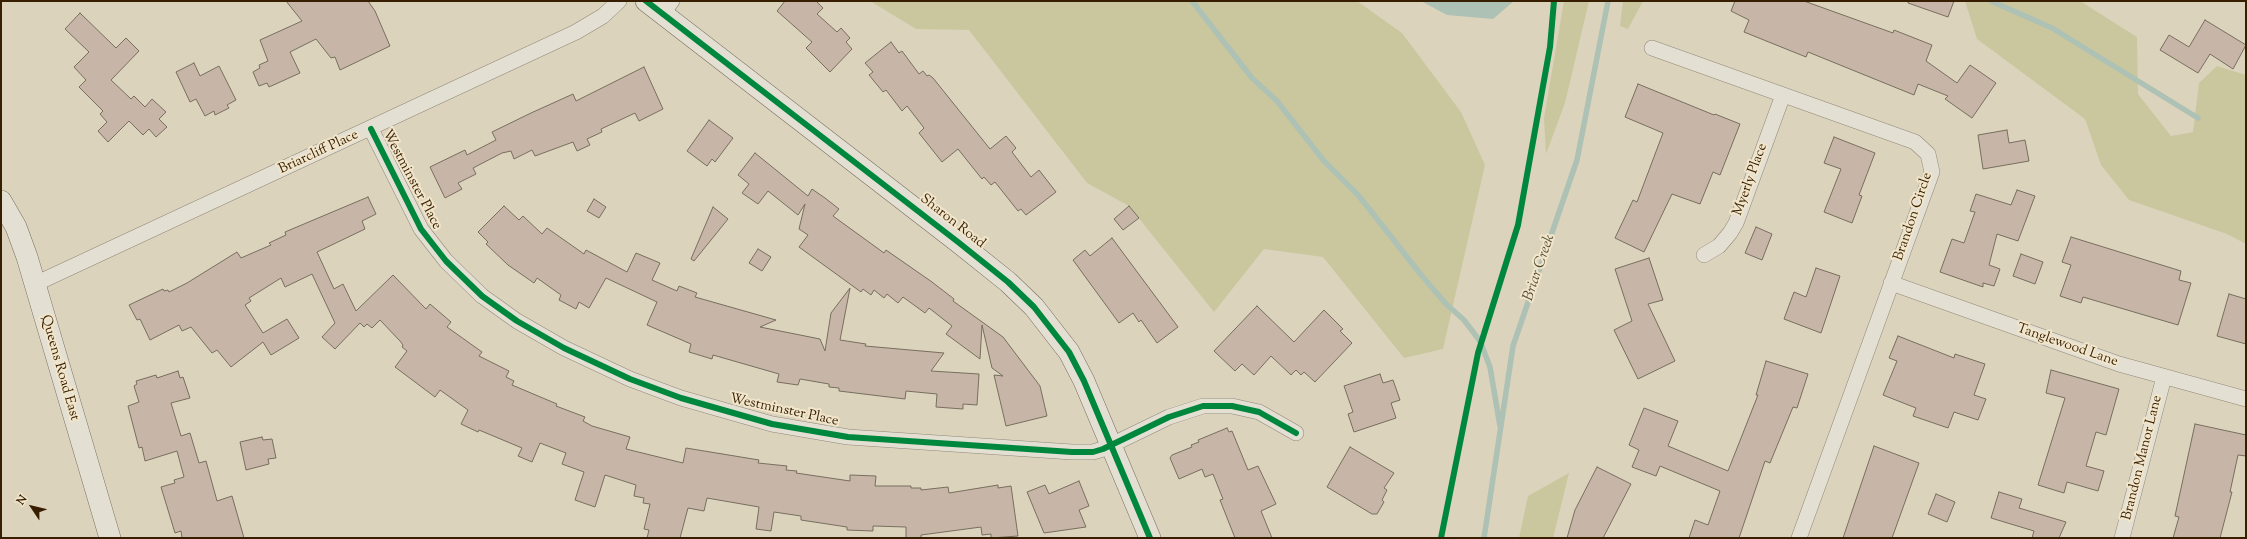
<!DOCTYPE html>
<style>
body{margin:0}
#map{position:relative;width:2247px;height:539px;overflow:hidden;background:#dcd3bc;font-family:"Sorts Mill Goudy",serif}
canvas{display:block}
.frame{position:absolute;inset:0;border:2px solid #371e00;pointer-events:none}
.north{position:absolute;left:12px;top:487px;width:40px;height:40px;-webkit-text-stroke:3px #f1e6cb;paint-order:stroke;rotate:305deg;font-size:11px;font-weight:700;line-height:16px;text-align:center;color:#371e00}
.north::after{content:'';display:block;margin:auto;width:14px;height:18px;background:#371e00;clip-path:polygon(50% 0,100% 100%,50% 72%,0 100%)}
</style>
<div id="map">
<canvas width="2247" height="539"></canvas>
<div class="frame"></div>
<div class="north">N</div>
</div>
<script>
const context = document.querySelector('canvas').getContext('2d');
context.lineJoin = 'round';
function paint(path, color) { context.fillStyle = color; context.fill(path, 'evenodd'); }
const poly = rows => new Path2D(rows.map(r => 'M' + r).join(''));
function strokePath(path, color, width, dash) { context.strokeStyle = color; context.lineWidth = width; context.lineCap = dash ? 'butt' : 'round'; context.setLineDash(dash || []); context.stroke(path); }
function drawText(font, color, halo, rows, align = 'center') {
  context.font = font + ' "Sorts Mill Goudy",serif'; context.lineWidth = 4; context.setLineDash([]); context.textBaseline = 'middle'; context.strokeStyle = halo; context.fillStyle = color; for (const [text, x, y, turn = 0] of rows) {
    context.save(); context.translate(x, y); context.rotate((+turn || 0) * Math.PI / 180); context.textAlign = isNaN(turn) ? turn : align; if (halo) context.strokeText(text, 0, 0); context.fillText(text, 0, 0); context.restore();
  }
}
const green = poly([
 [870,1,1357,1,1402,33,1461,112,1485,165,1443,349,1404,358,1323,257,1264,249,1214,312,1129,206,1087,183,969,30,916,29],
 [1564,1,1589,1,1565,103,1546,154,1544,118],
 [1623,1,1643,1,1628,29,1620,26],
 [1965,1,2080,1,2137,37,2138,94,2171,136,2193,132,2199,83,2217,66,2246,75,2246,244,2227,234,2129,200,2101,165,2085,119,1977,39],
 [1569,473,1553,538,1519,538,1528,496]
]);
const water = poly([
 [1421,1,1514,1,1493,19,1447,15]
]);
const stream = poly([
 [1192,1,1252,78,1277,101,1324,161,1359,196,1422,276,1446,304,1464,320,1480,341,1490,367,1500,426],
 [1991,1,2052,28,2198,118],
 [1484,538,1513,346,1577,160,1608,1]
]);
const building = poly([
 [286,1,368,1,375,11,390,46,340,70,335,57,331,58,316,39,290,52,300,73,269,87,267,83,259,86,253,72,260,68,259,65,268,61,260,40,302,21,286,1],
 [785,1,816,1,823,8,817,14,837,32,841,28,850,38,846,42,852,49,830,72,806,48,812,42,777,11,785,1],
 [1735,1,1804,1,1893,33,1894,30,1932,45,1926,61,1957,83,1970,65,1996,83,1972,118,1945,99,1948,96,1918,84,1914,95,1808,52,1806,57,1744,32,1749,20,1731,11,1735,1],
 [1908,1,1954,1,1948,17,1908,3,1908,1],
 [80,13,116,48,126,38,139,51,111,80,131,99,134,96,145,107,152,99,166,112,159,119,167,127,156,137,149,129,143,135,129,121,108,142,98,131,107,122,100,114,103,111,79,87,86,80,74,67,89,52,65,29,80,13],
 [2205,20,2246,45,2233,69,2210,54,2198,73,2160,50,2169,35,2189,47,2205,20],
 [891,42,899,53,902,51,919,74,923,71,927,76,929,75,933,78,990,149,1006,136,1016,148,1012,152,1031,177,1039,170,1056,192,1026,215,1021,209,1018,211,995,182,991,185,984,177,982,179,958,149,942,162,919,133,924,128,907,106,902,111,886,90,883,92,869,75,873,72,865,63,891,42],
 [194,63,200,76,219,66,236,100,227,105,229,108,215,115,214,111,205,116,196,99,190,102,176,72,194,63],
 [644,67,663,109,639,121,635,113,601,129,602,132,587,139,590,145,577,151,573,142,535,156,532,150,514,159,511,151,502,153,473,168,476,174,458,183,462,189,445,198,430,167,465,150,467,155,496,140,492,132,531,113,573,94,576,101,644,67],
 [1638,84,1714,115,1715,114,1740,124,1720,175,1713,172,1700,204,1672,194,1644,252,1615,238,1633,200,1637,202,1663,133,1625,117,1638,84],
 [709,120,733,138,715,162,712,159,707,166,687,151,709,120],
 [2007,130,2009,143,2025,140,2029,161,1983,169,1978,135,2007,130],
 [1834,137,1875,153,1859,195,1862,196,1852,223,1824,212,1841,169,1824,163,1834,137],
 [755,153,808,196,812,189,825,198,839,209,833,216,884,253,886,250,932,282,954,299,953,301,1003,337,1040,386,1047,416,1006,426,994,375,1003,376,992,368,982,325,980,359,946,334,952,326,929,308,925,313,903,297,898,303,887,294,884,298,874,290,871,295,863,289,861,292,799,247,808,235,799,229,805,204,798,215,768,191,758,204,742,193,749,184,738,175,755,153],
 [2017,190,2035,196,2018,241,1997,234,1989,265,2000,269,1994,286,1983,283,1983,287,1940,272,1952,239,1964,243,1975,212,1970,211,1976,194,2011,205,2017,190],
 [368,197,376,214,362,221,365,229,317,252,334,289,343,284,356,311,393,275,426,309,430,304,451,322,447,327,482,352,479,356,509,371,506,377,514,381,512,385,557,404,556,406,585,417,583,421,592,426,630,437,626,449,683,463,686,448,759,460,758,463,787,466,786,470,797,471,796,473,850,481,850,475,876,476,875,486,911,486,911,488,921,488,921,490,948,487,949,493,998,485,998,488,1011,486,1018,536,991,538,991,534,982,535,981,527,921,535,921,538,906,538,906,527,873,526,873,531,847,530,847,527,801,520,801,516,774,512,771,531,756,529,759,507,707,498,704,511,688,508,680,538,647,538,649,530,644,529,650,504,643,503,644,498,634,496,636,485,605,475,595,507,575,500,584,472,562,464,566,453,540,443,532,462,518,456,522,448,479,430,478,432,461,424,468,410,440,390,435,397,395,367,407,351,402,347,403,345,400,341,380,320,372,328,367,324,364,327,360,323,335,349,322,337,335,323,312,274,285,287,281,278,249,298,251,301,245,305,263,333,287,319,299,338,271,355,263,342,231,367,217,350,212,353,191,327,182,331,179,325,150,340,140,319,137,320,129,305,163,289,164,291,168,290,169,292,187,283,237,252,241,258,271,245,269,243,286,235,285,232,368,197],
 [594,199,606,207,599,218,587,211,594,199],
 [504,206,519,220,523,216,542,234,547,228,584,254,586,250,627,272,636,253,660,263,652,280,677,291,679,286,697,293,695,297,776,320,760,327,820,339,825,351,831,313,850,288,840,340,866,344,865,346,944,353,931,371,979,374,977,405,963,404,963,409,936,407,937,394,906,391,905,399,839,391,839,388,829,387,829,384,800,379,798,385,777,382,779,374,713,355,712,359,689,352,691,344,647,325,657,302,606,278,589,308,579,302,576,309,559,300,561,295,537,278,534,283,508,265,486,244,488,242,478,232,504,206],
 [1129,206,1139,218,1123,230,1114,219,1129,206],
 [713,207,728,219,694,261,691,259,713,207],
 [1756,227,1772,234,1762,260,1745,253,1756,227],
 [2071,237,2181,271,2179,280,2191,283,2178,325,2083,297,2081,303,2060,296,2071,265,2062,262,2071,237],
 [1112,238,1178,327,1157,343,1141,320,1139,322,1133,313,1119,323,1073,260,1085,250,1090,256,1112,238],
 [758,249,771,257,762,271,749,263,758,249],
 [2021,254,2043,262,2035,284,2013,276,2021,254],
 [1649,258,1663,300,1648,304,1675,361,1638,379,1614,330,1632,321,1615,269,1649,258],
 [1816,268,1840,276,1821,333,1784,319,1794,292,1806,297,1816,268],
 [2229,294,2246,299,2246,344,2217,336,2229,294],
 [1257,306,1294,342,1324,310,1343,329,1340,331,1352,343,1315,382,1304,372,1301,375,1296,370,1291,375,1271,356,1254,375,1242,364,1235,371,1214,351,1257,306],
 [1898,336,1954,358,1955,354,1985,364,1974,395,1986,399,1978,420,1954,412,1948,428,1913,416,1916,408,1883,395,1897,361,1889,358,1898,336],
 [1766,361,1808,374,1797,408,1793,407,1770,463,1765,461,1739,538,1689,538,1695,520,1708,525,1720,491,1660,466,1656,476,1632,467,1639,450,1629,445,1644,408,1678,421,1668,446,1728,471,1758,395,1756,395,1766,361],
 [2051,370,2119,389,2106,435,2096,432,2086,466,2104,471,2098,491,2067,482,2064,493,2038,485,2065,398,2046,393,2051,370],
 [178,371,180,378,183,377,190,398,171,403,181,436,190,433,199,463,206,461,217,501,232,496,244,538,182,538,181,531,175,533,161,487,175,483,174,480,184,477,177,451,145,461,142,447,139,448,128,406,139,402,134,386,137,384,136,381,156,375,157,378,178,371],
 [1380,374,1383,383,1393,380,1400,400,1391,403,1396,418,1354,432,1348,414,1353,412,1344,386,1380,374],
 [2195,424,2246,435,2246,456,2238,455,2230,492,2232,492,2220,538,2173,538,2179,517,2175,516,2195,424],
 [1227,428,1229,432,1232,431,1248,470,1258,466,1276,504,1261,511,1272,538,1235,538,1220,500,1223,499,1213,474,1205,477,1202,469,1179,479,1170,458,1172,455,1192,447,1191,445,1199,442,1198,440,1227,428],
 [262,437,263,440,272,439,276,458,268,459,269,464,246,470,240,442,262,437],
 [1874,446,1919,463,1892,538,1843,538,1874,446],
 [1350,447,1394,473,1384,488,1387,490,1382,500,1384,502,1377,514,1372,514,1327,487,1350,447],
 [1597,467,1631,484,1603,538,1567,538,1575,510,1597,467],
 [1079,481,1089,506,1079,510,1086,527,1044,533,1027,492,1045,485,1049,494,1079,481],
 [1999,492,2022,499,2019,508,2066,522,2059,538,2032,538,2034,531,1991,518,1999,492],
 [1936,494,1955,502,1947,522,1928,514,1936,494]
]);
const street = poly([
 [662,14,672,1],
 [1652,48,1915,142,1928,154,1932,172,1799,538],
 [371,129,421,229,446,261,482,296,517,321,564,348,630,379,681,398,772,424,848,437,1072,452,1093,452,1103,449,1169,417,1203,406,1232,406,1259,412,1296,433],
 [1704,255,1719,246,1730,233,1736,223,1783,95],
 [1891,283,2119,364,2246,399],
 [35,284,576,32,603,16,619,1],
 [2122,538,2164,377]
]);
const secondary = poly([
 [646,1,958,242,1008,282,1034,307,1069,352,1084,381,1150,538],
 [1,201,16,227,27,257,110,538]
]);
const cycleway = poly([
 [646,1,958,242,1008,282,1034,307,1069,352,1084,381,1150,538],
 [371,129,421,229,446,261,482,296,517,321,564,348,630,379,681,398,772,424,848,437,1072,452,1093,452,1103,449,1169,417,1203,406,1232,406,1259,412,1296,433],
 [1441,538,1478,353,1518,225,1550,47,1554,1]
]);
const streetNames = [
 ["Briarcliff Place",319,153,-25],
 ["Westminster Place",411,180,62],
 ["Myerly Place",1751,180,-70],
 ["Brandon Circle",1914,217,-71],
 ["Sharon Road",952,222,38],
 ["Tanglewood Lane",2067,346,19],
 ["Queens Road East",59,368,74],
 ["Westminster Place",784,411,12],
 ["Brandon Manor Lane",2143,458,-76]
];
const waterNames = [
 ["Briar Creek",1540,268,-71]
];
paint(green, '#cac79f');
paint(water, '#adc1b4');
strokePath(stream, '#adc1b4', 5.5);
paint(building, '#c7b6a7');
strokePath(building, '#776e5e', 1);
strokePath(street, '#908877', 16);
strokePath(secondary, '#776e5e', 22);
strokePath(street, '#e4dfd3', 15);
strokePath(secondary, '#e4dfd3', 21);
strokePath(cycleway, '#00873e', 6);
drawText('14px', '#371e00', '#f1e6cb', streetNames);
drawText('italic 15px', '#544c35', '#f1e6cb', waterNames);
</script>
